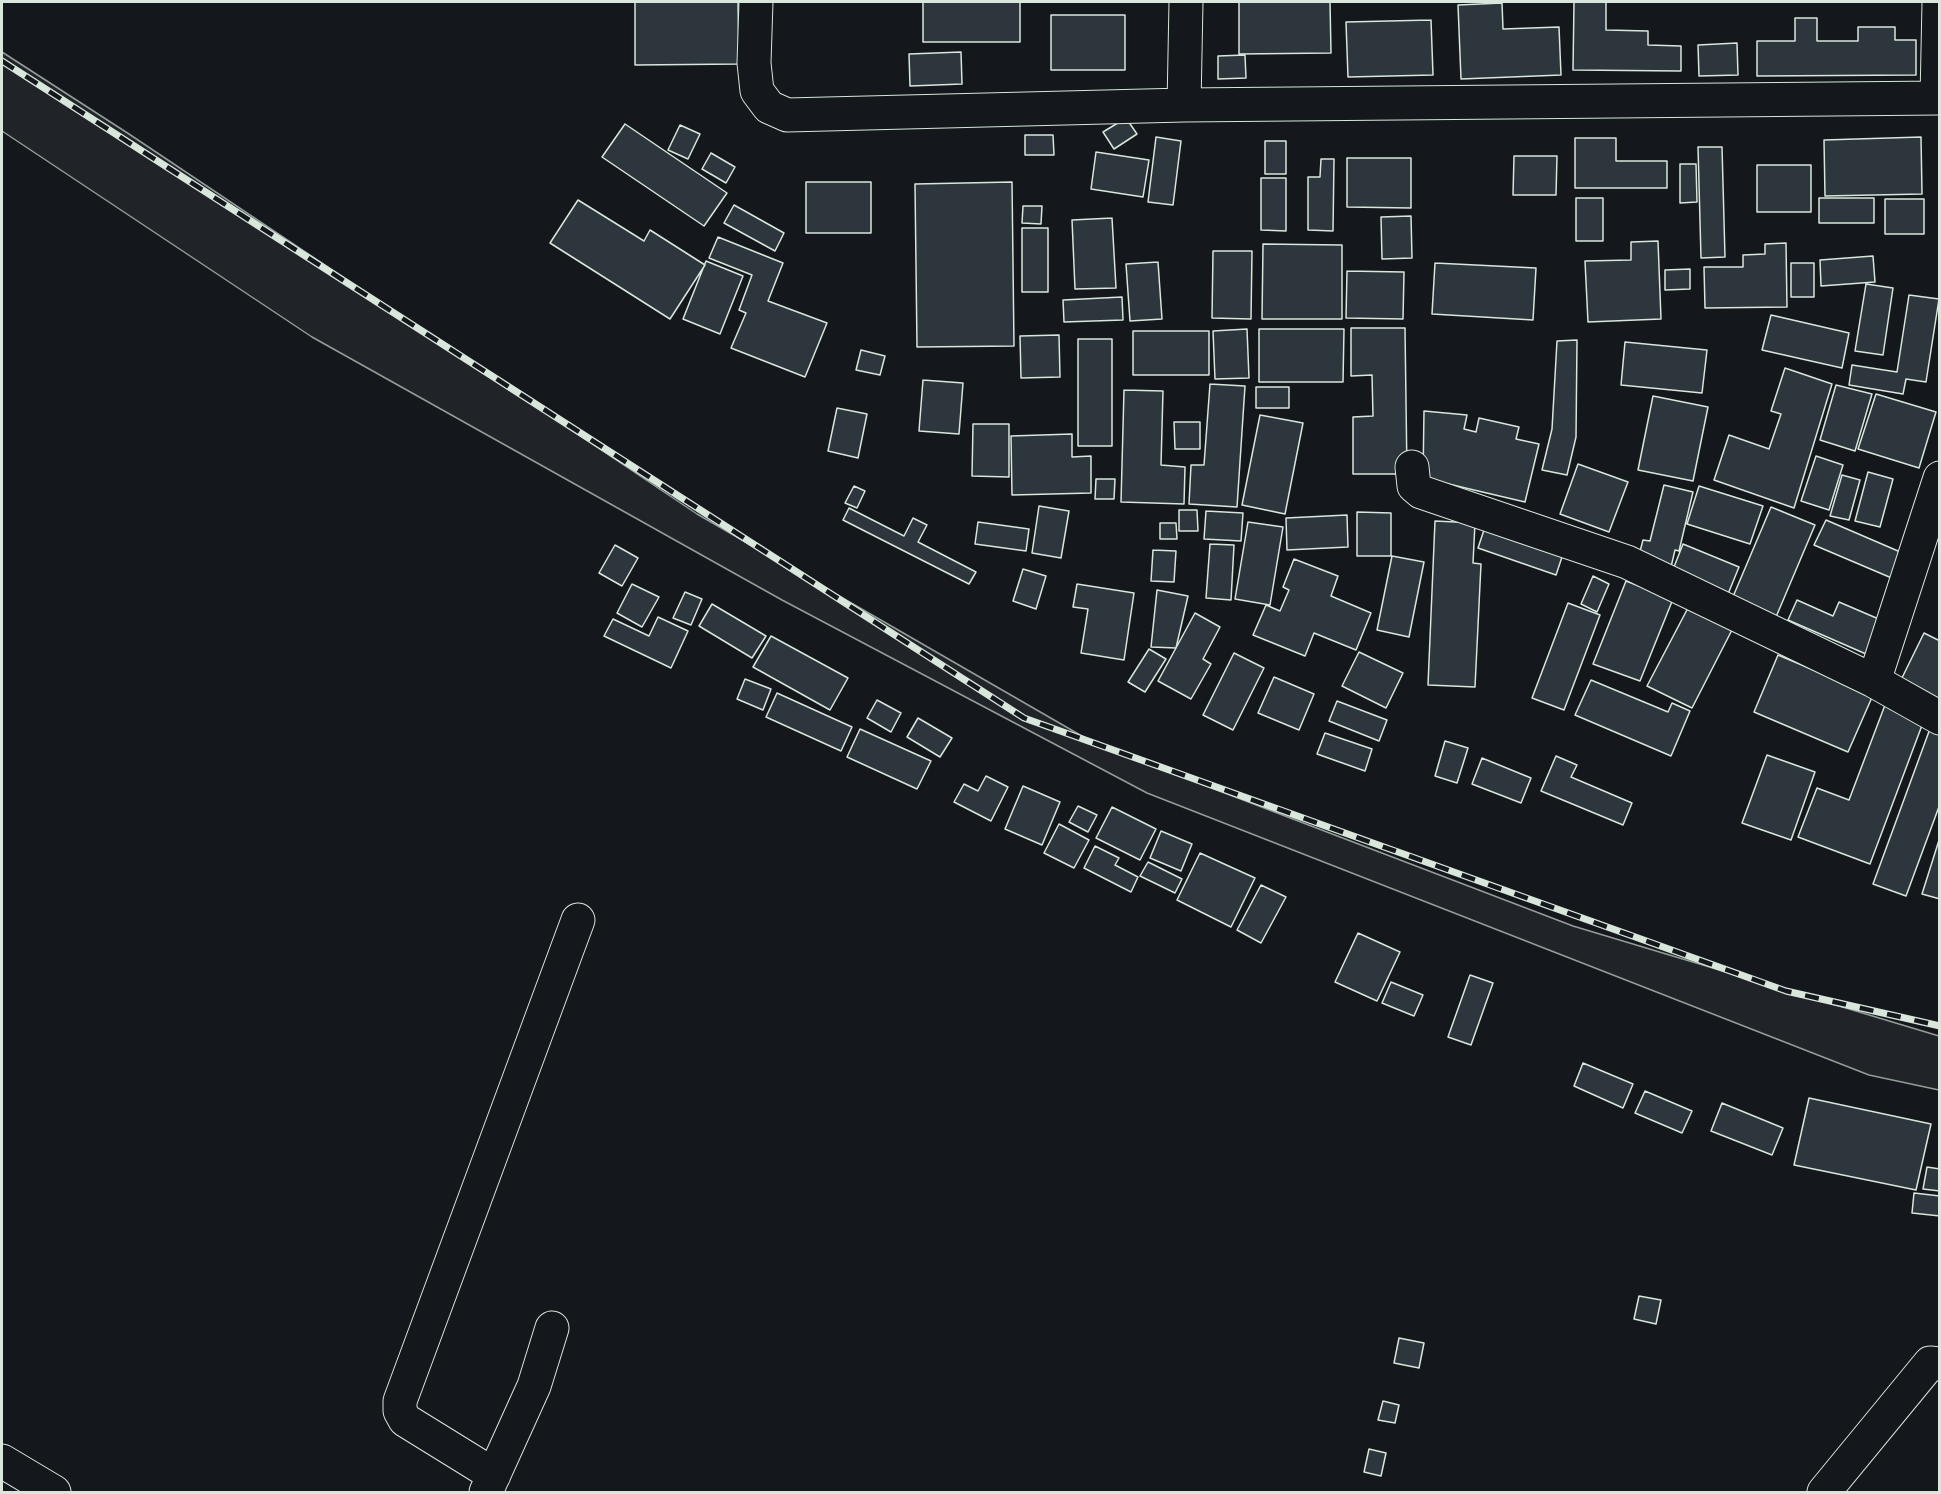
<!DOCTYPE html>
<style>
body{margin:0}
#map{position:relative;width:1941px;height:1494px;overflow:hidden;background:#14181c;font-family:"Source Serif 4",serif}
canvas{display:block}
.frame{position:absolute;inset:0;border:3px solid #d8e6dc;pointer-events:none}
</style>
<div id="map">
<canvas width="1941" height="1494"></canvas>
<div class="frame"></div>
</div>
<script>
const context = document.querySelector('canvas').getContext('2d');
context.lineJoin = 'round';
function paint(path, color) { context.fillStyle = color; context.fill(path, 'evenodd'); }
const poly = rows => new Path2D(rows.map(r => 'M' + r).join(''));
function strokePath(path, color, width, dash) { context.strokeStyle = color; context.lineWidth = width; context.lineCap = dash ? 'butt' : 'round'; context.setLineDash(dash || []); context.stroke(path); }
const green = poly([
 [2,52,129,134,697,514,1094,743,1573,926,1939,1036,1939,1090,1869,1075,1147,793,782,600,312,337,2,131,2,52]
]);
const building = poly([
 [635,2,738,2,739,64,635,65,635,2],
 [923,2,1020,2,1020,42,923,42,923,2],
 [1239,2,1330,2,1331,53,1239,54,1239,2],
 [1574,2,1606,2,1606,30,1648,31,1648,45,1681,46,1681,71,1573,70,1574,2],
 [1502,3,1503,29,1559,27,1561,75,1461,79,1458,5,1502,3],
 [1051,15,1125,15,1125,70,1051,70,1051,15],
 [1795,18,1817,18,1817,41,1858,41,1858,27,1895,27,1895,40,1916,40,1916,75,1757,76,1757,41,1795,41,1795,18],
 [1431,20,1433,75,1348,77,1346,22,1431,20],
 [1737,43,1738,75,1699,76,1698,45,1737,43],
 [961,52,962,84,910,86,909,54,961,52],
 [1245,55,1246,78,1218,79,1218,56,1245,55],
 [1126,118,1137,134,1114,149,1103,132,1126,118],
 [625,124,727,193,704,226,602,157,625,124],
 [680,125,700,134,688,159,668,150,680,125],
 [1025,135,1053,135,1054,155,1025,155,1025,135],
 [1156,137,1181,141,1173,205,1148,202,1156,137],
 [1921,137,1922,194,1825,196,1824,140,1921,137],
 [1575,138,1616,138,1616,161,1667,161,1667,188,1575,188,1575,138],
 [1265,141,1286,141,1286,174,1265,174,1265,141],
 [1698,147,1722,147,1725,257,1701,258,1698,147],
 [1096,152,1149,160,1143,197,1091,189,1096,152],
 [711,153,735,167,726,183,702,169,711,153],
 [1514,156,1557,156,1556,195,1513,195,1514,156],
 [1347,158,1411,158,1411,208,1347,207,1347,158],
 [1321,159,1334,159,1333,231,1308,230,1308,177,1320,177,1321,159],
 [1680,164,1696,164,1697,202,1680,203,1680,164],
 [1757,165,1811,165,1811,212,1757,212,1757,165],
 [1261,178,1286,178,1286,231,1261,230,1261,178],
 [806,182,871,182,871,233,806,233,806,182],
 [1012,182,1014,346,917,347,915,184,1012,182],
 [1576,198,1603,198,1603,241,1576,241,1576,198],
 [1819,198,1874,198,1874,223,1819,223,1819,198],
 [1885,199,1924,199,1924,234,1885,234,1885,199],
 [578,200,644,241,650,230,705,265,670,319,550,243,578,200],
 [734,205,784,233,775,251,724,223,734,205],
 [1023,206,1042,206,1041,224,1022,223,1023,206],
 [1411,216,1412,258,1382,259,1381,217,1411,216],
 [1112,218,1116,288,1075,289,1072,220,1112,218],
 [1022,228,1048,228,1048,292,1022,292,1022,228],
 [718,237,783,263,768,301,827,323,805,377,731,348,746,313,739,310,752,275,709,258,718,237],
 [1658,241,1661,319,1588,322,1585,261,1631,260,1631,242,1658,241],
 [1786,243,1787,307,1705,308,1704,267,1743,267,1743,255,1765,254,1765,244,1786,243],
 [1263,244,1342,245,1342,319,1262,319,1263,244],
 [1213,251,1252,251,1251,319,1212,318,1213,251],
 [1873,256,1875,282,1821,286,1820,260,1873,256],
 [706,261,743,276,720,334,683,319,706,261],
 [1158,262,1162,319,1130,321,1126,264,1158,262],
 [1435,263,1536,268,1533,320,1432,314,1435,263],
 [1791,263,1814,263,1814,297,1791,297,1791,263],
 [1690,269,1690,289,1665,290,1665,270,1690,269],
 [1347,271,1404,272,1403,319,1346,318,1347,271],
 [1866,284,1893,288,1883,355,1855,351,1866,284],
 [1909,295,1939,299,1926,382,1906,379,1903,394,1849,385,1852,365,1897,372,1909,295],
 [1122,297,1123,320,1064,322,1063,300,1122,297],
 [1771,315,1849,333,1842,368,1762,350,1771,315],
 [1351,328,1405,328,1407,474,1353,474,1353,417,1373,416,1372,375,1351,376,1351,328],
 [1247,329,1249,378,1215,379,1213,331,1247,329],
 [1259,329,1344,329,1343,382,1259,382,1259,329],
 [1133,331,1209,331,1209,375,1133,375,1133,331],
 [1059,335,1060,377,1021,378,1020,336,1059,335],
 [1078,339,1112,339,1112,446,1078,446,1078,339],
 [1577,340,1576,437,1567,475,1542,470,1552,429,1557,341,1577,340],
 [1625,342,1707,350,1702,393,1621,385,1625,342],
 [861,350,885,356,880,375,856,370,861,350],
 [1785,368,1832,384,1794,508,1714,480,1729,435,1769,449,1781,414,1771,411,1785,368],
 [923,380,963,383,959,434,919,431,923,380],
 [1210,384,1245,386,1237,507,1189,504,1191,465,1204,465,1210,384],
 [1836,385,1872,394,1855,451,1820,440,1836,385],
 [1256,387,1289,387,1289,408,1256,408,1256,387],
 [1124,390,1163,391,1161,465,1185,467,1184,504,1121,502,1124,390],
 [1876,394,1936,412,1919,468,1858,449,1876,394],
 [1653,396,1708,407,1693,481,1638,470,1653,396],
 [837,408,867,414,858,458,828,451,837,408],
 [1424,411,1467,415,1464,429,1476,432,1479,418,1519,427,1516,439,1539,444,1525,502,1423,478,1424,411],
 [1260,415,1303,423,1285,514,1242,505,1260,415],
 [1174,422,1200,422,1200,449,1175,449,1174,422],
 [973,424,1009,424,1009,477,972,476,973,424],
 [1072,434,1072,457,1091,456,1091,493,1012,495,1011,436,1072,434],
 [1816,456,1843,465,1829,510,1801,501,1816,456],
 [1578,464,1628,482,1609,532,1560,514,1578,464],
 [1868,472,1893,479,1880,527,1855,521,1868,472],
 [1842,475,1860,480,1849,520,1830,516,1842,475],
 [1096,479,1115,479,1114,499,1095,499,1096,479],
 [1664,485,1693,492,1679,551,1675,550,1671,567,1638,559,1643,540,1650,541,1664,485],
 [854,486,865,491,857,508,845,503,854,486],
 [1699,486,1763,506,1750,544,1687,524,1699,486],
 [1039,506,1069,511,1061,558,1032,553,1039,506],
 [1771,507,1815,525,1776,617,1732,599,1771,507],
 [849,508,904,536,913,518,927,525,918,542,976,572,969,584,843,520,849,508],
 [1179,510,1197,510,1198,531,1179,531,1179,510],
 [1206,511,1243,513,1241,541,1204,539,1206,511],
 [1357,512,1391,513,1391,556,1357,556,1357,512],
 [1347,515,1348,547,1287,550,1286,518,1347,515],
 [1826,520,1905,554,1894,579,1814,545,1826,520],
 [1435,521,1475,523,1473,563,1481,564,1475,687,1428,685,1435,521],
 [978,522,1029,529,1026,551,975,544,978,522],
 [1248,522,1283,527,1270,605,1235,599,1248,522],
 [1160,523,1176,523,1177,539,1160,539,1160,523],
 [1485,527,1563,554,1556,575,1478,548,1485,527],
 [1210,544,1234,545,1231,600,1206,598,1210,544],
 [1683,544,1739,567,1728,594,1672,572,1683,544],
 [615,545,638,558,622,586,599,573,615,545],
 [1153,550,1176,551,1174,582,1151,581,1153,550],
 [1392,556,1424,562,1409,637,1377,630,1392,556],
 [1294,559,1338,576,1331,596,1371,613,1356,650,1314,633,1305,656,1253,635,1266,605,1280,611,1289,590,1283,587,1294,559],
 [1023,569,1046,576,1036,609,1013,601,1023,569],
 [1593,576,1609,584,1597,612,1581,604,1593,576],
 [1626,581,1673,599,1640,681,1593,664,1626,581],
 [632,584,659,597,642,627,617,613,632,584],
 [1077,584,1134,593,1124,660,1081,653,1088,609,1073,607,1077,584],
 [1157,590,1188,596,1176,648,1151,647,1157,590],
 [685,592,702,599,691,625,673,618,685,592],
 [1797,600,1833,616,1839,602,1881,620,1866,654,1788,620,1797,600],
 [1568,603,1600,615,1564,710,1532,698,1568,603],
 [712,604,766,636,752,658,699,626,712,604],
 [1689,606,1733,628,1692,708,1647,686,1689,606],
 [1195,613,1220,627,1203,659,1211,664,1191,699,1158,681,1195,613],
 [658,617,688,631,671,668,604,636,613,619,649,636,658,617],
 [1924,633,1940,641,1940,709,1897,688,1924,633],
 [771,636,848,678,830,710,753,667,771,636],
 [1149,649,1166,659,1145,692,1128,682,1149,649],
 [1359,652,1403,673,1386,708,1342,686,1359,652],
 [1234,653,1264,668,1233,730,1203,715,1234,653],
 [1778,655,1873,695,1848,752,1754,712,1778,655],
 [1274,677,1314,694,1299,730,1258,713,1274,677],
 [745,679,771,689,763,710,737,699,745,679],
 [1591,680,1668,712,1672,703,1690,711,1671,756,1575,715,1591,680],
 [777,693,852,727,841,751,766,717,777,693],
 [877,700,901,713,891,732,867,718,877,700],
 [1337,701,1387,720,1379,741,1329,721,1337,701],
 [1885,705,1924,720,1870,864,1798,837,1817,788,1849,800,1885,705],
 [918,718,952,738,940,757,907,737,918,718],
 [1931,726,1940,729,1940,804,1906,896,1873,884,1931,726],
 [860,729,931,761,917,789,847,757,860,729],
 [1325,733,1372,749,1365,771,1317,754,1325,733],
 [1445,741,1468,748,1457,783,1435,776,1445,741],
 [1767,755,1815,772,1791,840,1742,823,1767,755],
 [1556,756,1577,765,1571,777,1632,803,1623,825,1541,791,1556,756],
 [1482,758,1531,778,1521,803,1472,784,1482,758],
 [986,776,1008,787,991,821,954,802,964,784,978,791,986,776],
 [1023,786,1060,802,1042,845,1005,829,1023,786],
 [1078,806,1097,815,1088,832,1069,822,1078,806],
 [1112,807,1156,829,1140,860,1096,838,1112,807],
 [1059,824,1089,840,1074,868,1044,853,1059,824],
 [1161,831,1192,844,1181,871,1150,858,1161,831],
 [1940,837,1940,899,1922,894,1940,837],
 [1095,846,1119,858,1115,865,1138,877,1131,892,1084,868,1095,846],
 [1200,853,1255,878,1231,927,1177,900,1200,853],
 [1148,862,1182,879,1175,893,1140,876,1148,862],
 [1261,885,1286,897,1261,943,1237,930,1261,885],
 [1358,933,1400,952,1377,1001,1335,982,1358,933],
 [1470,975,1493,983,1471,1045,1448,1037,1470,975],
 [1391,982,1423,995,1414,1016,1382,1003,1391,982],
 [1583,1063,1633,1084,1623,1108,1574,1086,1583,1063],
 [1645,1091,1692,1111,1682,1133,1635,1113,1645,1091],
 [1809,1098,1931,1124,1916,1190,1794,1165,1809,1098],
 [1722,1103,1783,1128,1772,1155,1711,1131,1722,1103],
 [1927,1167,1940,1169,1940,1191,1923,1189,1927,1167],
 [1914,1193,1940,1196,1940,1216,1912,1213,1914,1193],
 [1639,1296,1661,1300,1656,1324,1634,1319,1639,1296],
 [1399,1338,1424,1343,1419,1368,1394,1363,1399,1338],
 [1383,1401,1399,1405,1395,1423,1378,1420,1383,1401],
 [1369,1449,1386,1453,1381,1476,1364,1472,1369,1449]
]);
const minor = poly([
 [756,2,754,63,757,91,769,107,787,115,1184,105],
 [1186,2,1184,105,1940,98],
 [1937,98,1939,2],
 [1412,467,1414,486,1421,492,1627,562,1874,681,1940,718],
 [1874,681,1940,478],
 [494,1475,405,1420,400,1411,400,1401,578,920],
 [486,1492,534,1386,552,1328],
 [1824,1492,1930,1363,1940,1364]
]);
const major = poly([
 [2,1461,54,1492]
]);
const rail = poly([
 [2,61,1024,718,1786,991,1940,1026]
]);
paint(green, '#202428');
strokePath(green, '#939e99', 1.5);
paint(building, '#2c363c');
strokePath(building, '#d8e6dc', 1.5);
strokePath(minor, '#d8e6dc', 35);
strokePath(major, '#d8e6dc', 35);
strokePath(minor, '#14181c', 33);
strokePath(major, '#14181c', 33);
strokePath(rail, '#d8e6dc', 7);
strokePath(rail, '#14181c', 4.5, [14]);
</script>
